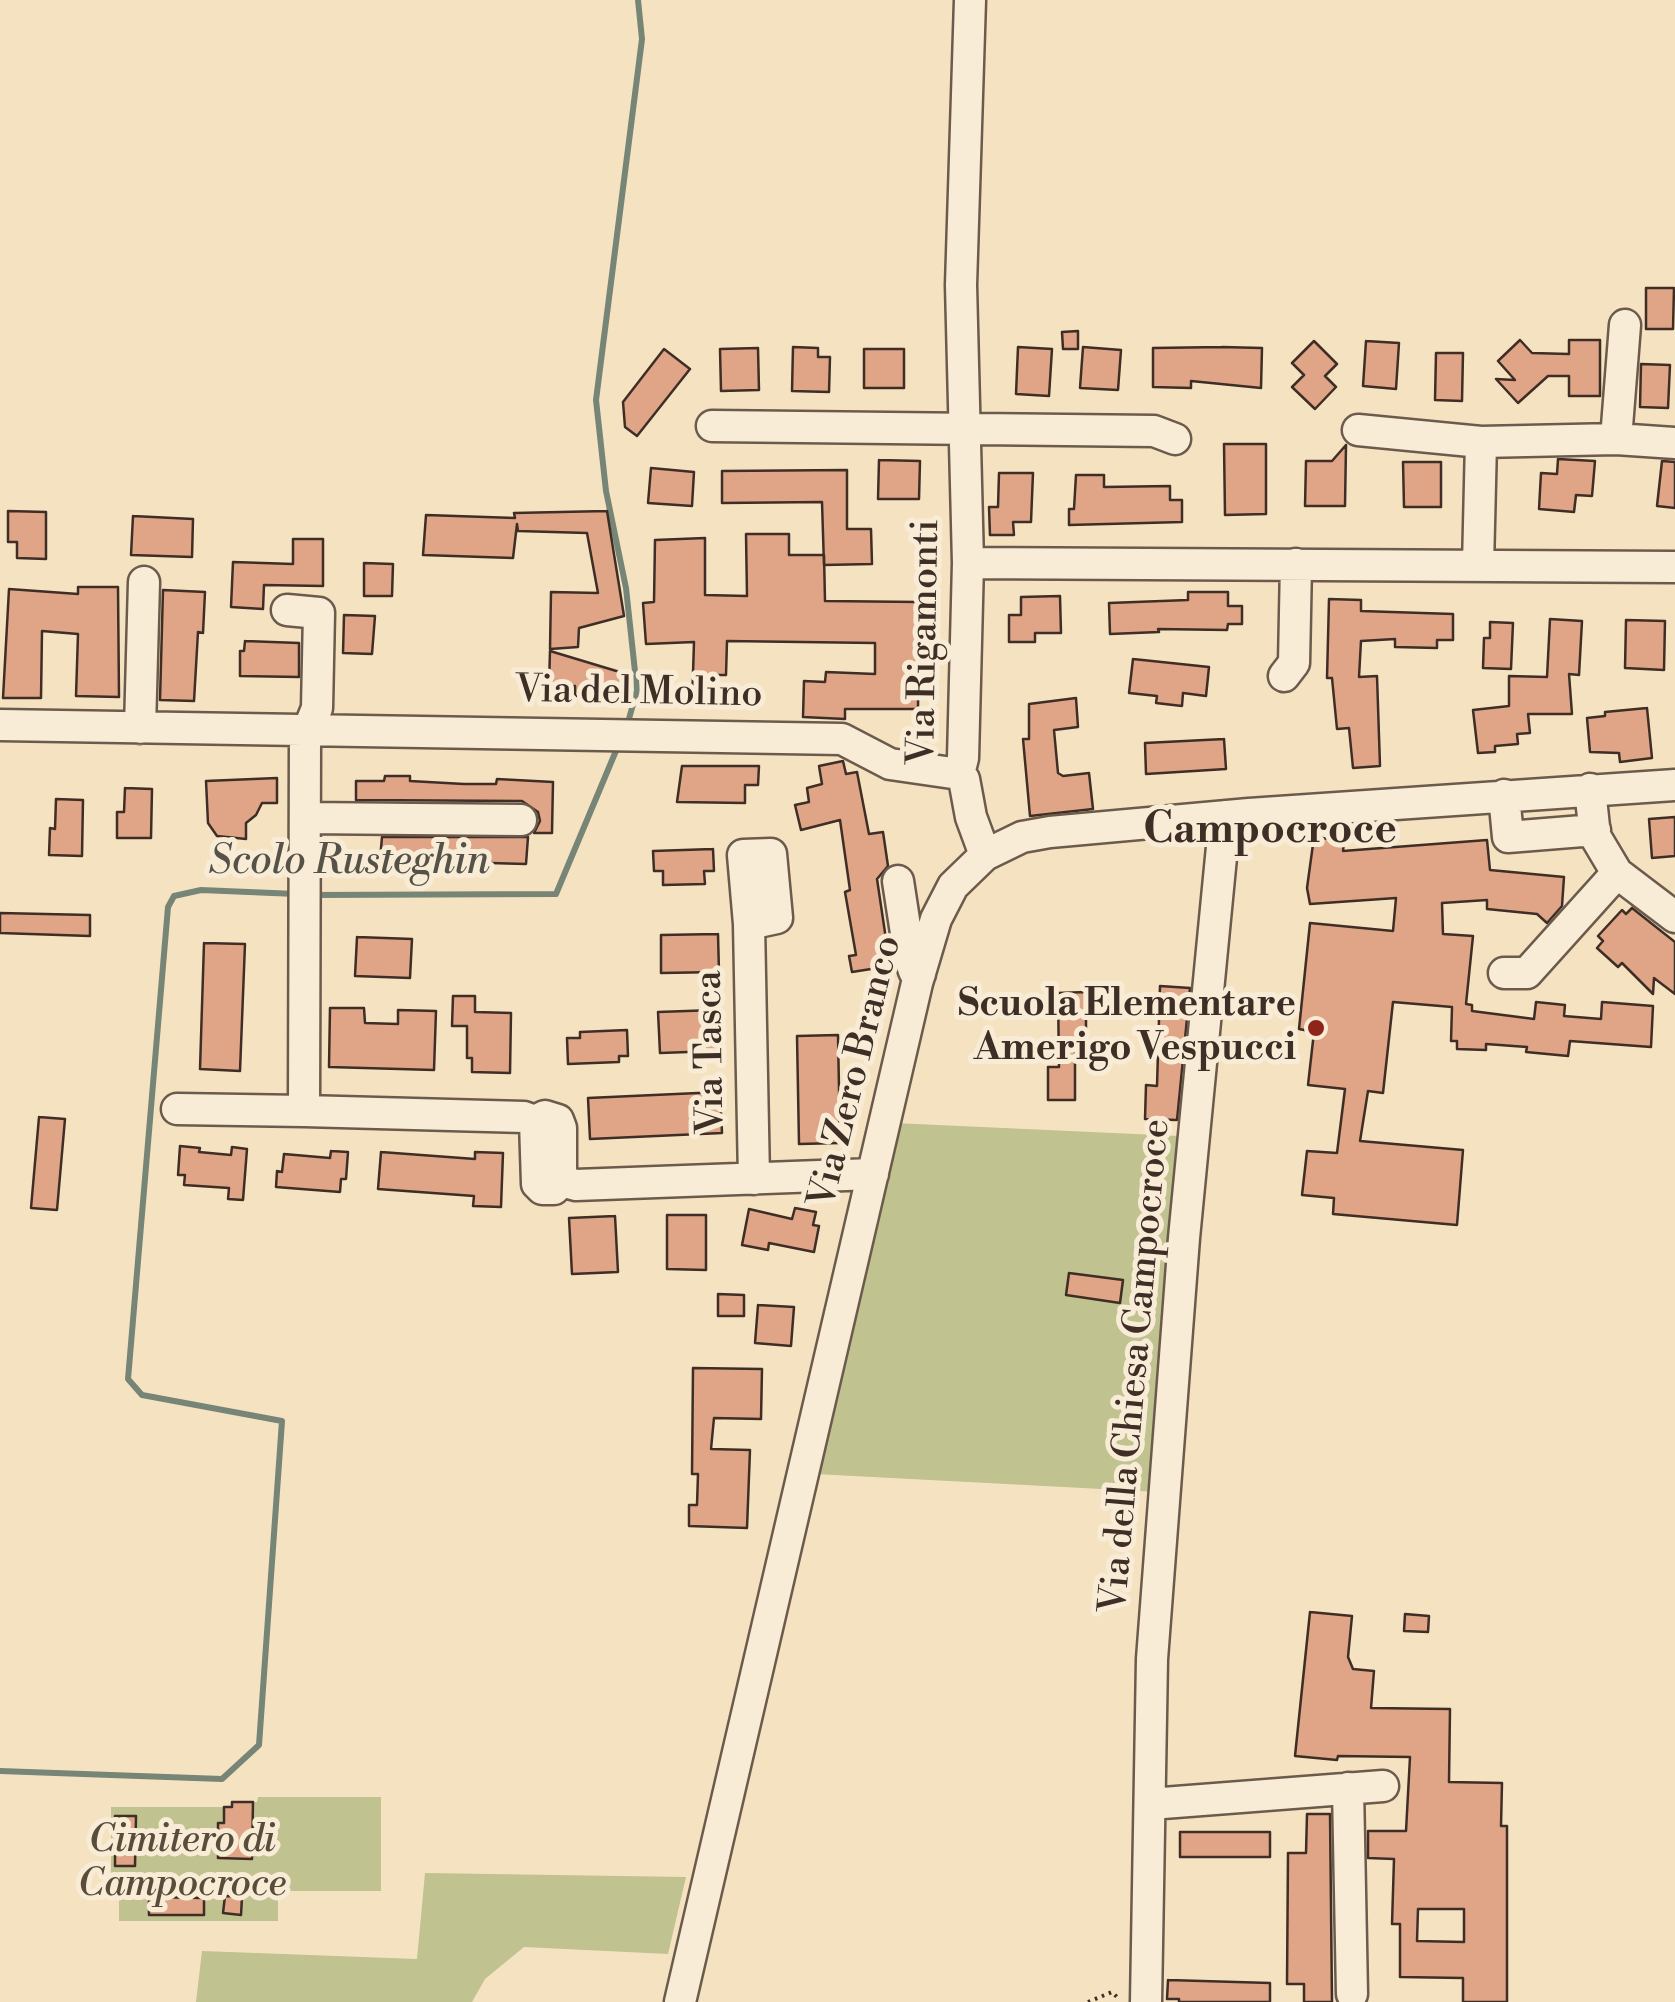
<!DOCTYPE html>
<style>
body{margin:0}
canvas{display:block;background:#f5e2c1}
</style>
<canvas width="1675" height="2002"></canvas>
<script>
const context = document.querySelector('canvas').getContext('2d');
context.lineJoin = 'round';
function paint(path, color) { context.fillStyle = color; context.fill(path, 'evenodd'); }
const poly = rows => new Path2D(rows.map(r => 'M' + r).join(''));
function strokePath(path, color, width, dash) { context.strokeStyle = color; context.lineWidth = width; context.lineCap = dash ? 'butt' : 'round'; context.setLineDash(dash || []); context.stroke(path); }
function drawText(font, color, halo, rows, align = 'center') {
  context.font = font + ' "Libre Bodoni",serif'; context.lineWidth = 10; context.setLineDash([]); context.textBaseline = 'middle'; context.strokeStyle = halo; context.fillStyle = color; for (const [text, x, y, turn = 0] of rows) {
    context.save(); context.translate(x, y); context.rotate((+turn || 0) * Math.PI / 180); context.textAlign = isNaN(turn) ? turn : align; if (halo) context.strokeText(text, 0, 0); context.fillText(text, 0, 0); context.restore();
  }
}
const green = poly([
 [894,1123,1201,1137,1159,1492,815,1474],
 [258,1797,381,1797,381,1891,278,1891,278,1921,119,1921,119,1876,111,1875,111,1807,231,1807,232,1802,257,1802],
 [425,1873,686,1877,668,1954,524,1947,485,1979,472,2002,196,2002,202,1951,417,1959]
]);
const stream = poly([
 [627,726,637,690,626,588,606,491,596,400,642,39,638,0],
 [313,895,556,894,618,746],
 [0,1771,222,1779,259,1745,282,1421,142,1395,128,1379,168,907,174,896,201,890,296,894]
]);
const building = poly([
 [1646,288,1674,288,1673,329,1646,329,1646,288],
 [1078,331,1078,349,1063,349,1062,332,1078,331],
 [1520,340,1532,353,1569,354,1569,340,1600,340,1600,396,1569,396,1569,376,1548,376,1518,403,1496,379,1515,380,1498,361,1520,340],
 [1314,341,1337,364,1325,376,1336,387,1315,409,1292,387,1304,375,1292,363,1314,341],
 [1366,341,1399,343,1396,389,1363,386,1366,341],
 [793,347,818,348,818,357,830,357,829,392,792,391,793,347],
 [1018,347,1052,349,1049,396,1016,394,1018,347],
 [1083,347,1121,350,1118,390,1080,388,1083,347],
 [1222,347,1262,348,1261,388,1191,381,1191,388,1153,387,1153,348,1222,347],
 [758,348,759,390,721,391,720,349,758,348],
 [664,349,690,369,637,436,625,427,623,402,664,349],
 [864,349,904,349,904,388,864,388,864,349],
 [1436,353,1463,353,1462,401,1435,400,1436,353],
 [1641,364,1670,365,1668,408,1640,407,1641,364],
 [1224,444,1266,444,1266,514,1225,515,1224,444],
 [1346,445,1345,506,1305,506,1306,461,1332,461,1346,445],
 [1558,459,1595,461,1592,496,1576,495,1574,512,1539,509,1541,473,1557,474,1558,459],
 [879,460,920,461,919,499,878,499,879,460],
 [1662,461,1675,462,1675,508,1657,506,1662,461],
 [1403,462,1441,462,1441,507,1404,507,1403,462],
 [651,468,694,472,692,506,648,503,651,468],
 [847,470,847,529,871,529,872,564,824,565,822,502,722,503,722,471,847,470],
 [999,473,1033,473,1031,522,1013,522,1014,535,990,535,989,507,998,507,999,473],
 [1076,475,1104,475,1104,487,1170,486,1170,500,1182,500,1182,522,1069,525,1069,509,1074,509,1076,475],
 [8,511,46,512,46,559,17,558,17,542,8,542,8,511],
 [607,511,624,616,579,628,578,647,550,649,551,592,598,593,587,533,518,531,517,524,513,558,423,555,426,515,515,518,514,513,607,511],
 [133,516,193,519,192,557,131,555,133,516],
 [746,534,789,534,789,555,824,555,825,601,919,602,918,709,845,709,845,719,803,717,804,681,825,682,826,672,875,674,875,643,727,641,726,675,717,675,716,705,692,705,694,642,646,644,643,603,654,602,655,540,705,538,705,595,747,596,746,534],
 [293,539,323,539,323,586,264,585,263,609,231,607,233,562,293,564,293,539],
 [364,563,393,564,392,596,364,596,364,563],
 [78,587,118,587,119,697,76,696,78,634,42,631,41,698,3,698,9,589,78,594,78,587],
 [163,590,205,592,203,633,198,632,194,701,160,700,163,590],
 [1188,592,1228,592,1228,606,1242,606,1242,624,1228,624,1227,630,1158,629,1159,632,1110,634,1109,603,1188,600,1188,592],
 [1060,596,1061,633,1035,633,1035,642,1009,642,1009,615,1021,615,1021,597,1060,596],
 [1329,599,1361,600,1361,611,1453,614,1453,640,1437,640,1437,648,1395,647,1395,639,1361,641,1359,677,1377,676,1380,766,1353,768,1349,728,1337,729,1332,678,1327,678,1329,599],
 [344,615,375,616,372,654,343,653,344,615],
 [1550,619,1582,621,1579,675,1569,674,1572,714,1528,714,1530,733,1517,734,1518,744,1495,746,1495,752,1478,753,1473,710,1509,706,1509,676,1547,677,1550,619],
 [1626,620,1665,621,1664,670,1625,668,1626,620],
 [1490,622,1513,623,1511,669,1483,668,1484,638,1490,638,1490,622],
 [245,641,299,643,299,677,240,676,240,651,244,651,245,641],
 [550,651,633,676,627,698,575,696,575,686,549,685,550,651],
 [1133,659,1209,667,1206,696,1183,693,1182,706,1156,703,1157,696,1129,693,1133,659],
 [1076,698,1078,727,1054,730,1058,773,1063,776,1089,773,1093,809,1030,816,1023,739,1029,739,1029,704,1076,698],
 [1647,708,1652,758,1620,762,1619,753,1590,752,1587,718,1605,716,1605,712,1647,708],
 [1224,739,1226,769,1146,774,1145,743,1224,739],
 [843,761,846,774,857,772,869,834,883,832,888,866,877,879,890,966,852,972,849,956,856,955,845,892,850,890,840,820,801,830,795,805,809,802,807,788,822,784,819,766,843,761],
 [682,766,759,766,758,785,745,785,745,803,677,802,682,766],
 [385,776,410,776,410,781,464,784,496,784,497,779,553,782,552,833,534,833,540,821,538,812,522,801,356,800,356,781,384,781,385,776],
 [277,778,277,803,262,803,256,815,246,823,246,839,217,836,208,823,206,781,277,778],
 [125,788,152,789,151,838,117,838,117,812,124,812,125,788],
 [56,799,83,800,82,856,49,855,50,828,55,829,56,799],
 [1675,817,1675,856,1652,858,1649,819,1675,817],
 [382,837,528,837,526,864,380,860,382,837],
 [1314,837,1344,841,1343,851,1487,840,1490,870,1564,877,1562,906,1547,923,1537,914,1487,909,1487,900,1442,903,1443,934,1473,936,1466,1004,1472,1005,1472,1011,1534,1019,1536,1002,1565,1005,1564,1016,1601,1019,1602,1002,1653,1006,1651,1047,1570,1041,1568,1056,1526,1052,1527,1047,1486,1044,1486,1050,1457,1049,1457,1041,1451,1041,1452,1007,1393,1002,1383,1093,1368,1091,1360,1141,1463,1150,1457,1225,1333,1214,1334,1198,1302,1195,1307,1151,1337,1153,1345,1089,1308,1085,1314,1032,1299,1029,1310,923,1393,931,1396,898,1310,904,1307,888,1314,837],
 [713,849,714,871,704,871,705,884,663,885,663,871,654,871,653,851,713,849],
 [1632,908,1675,942,1675,994,1654,978,1653,994,1622,963,1618,967,1597,948,1603,941,1598,936,1622,910,1626,914,1632,908],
 [0,913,90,915,90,936,0,933,0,913],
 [718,934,719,972,661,973,661,935,718,934],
 [357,937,412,939,410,978,355,976,357,937],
 [204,943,245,944,240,1071,200,1069,204,943],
 [1160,986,1190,988,1177,1120,1145,1119,1146,1085,1157,1086,1160,986],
 [1086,992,1086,1038,1075,1038,1075,1100,1048,1100,1048,1067,1059,1067,1058,993,1086,992],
 [453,996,475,996,475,1012,511,1013,510,1073,472,1072,472,1058,467,1058,467,1026,452,1026,453,996],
 [330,1008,364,1008,365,1023,398,1024,398,1010,436,1011,434,1070,329,1067,330,1008],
 [715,1010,716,1051,660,1053,658,1012,715,1010],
 [627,1030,628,1056,619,1056,619,1062,568,1064,567,1038,580,1038,580,1032,627,1030],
 [838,1035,840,1143,799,1144,797,1036,838,1035],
 [720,1092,722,1133,590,1139,588,1098,720,1092],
 [39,1117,65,1119,57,1210,31,1208,39,1117],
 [180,1146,200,1148,199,1152,231,1155,232,1147,247,1149,243,1200,228,1199,229,1188,184,1185,185,1175,178,1175,180,1146],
 [331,1151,348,1152,346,1179,341,1179,340,1192,276,1187,277,1171,282,1172,284,1154,330,1158,331,1151],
 [381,1152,475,1159,475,1152,503,1153,501,1207,473,1206,474,1196,378,1189,381,1152],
 [795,1208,816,1212,813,1225,819,1226,814,1252,769,1243,768,1250,742,1245,749,1209,792,1219,795,1208],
 [667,1215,706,1215,706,1270,667,1269,667,1215],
 [615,1216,618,1272,572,1274,569,1218,615,1216],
 [1069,1273,1123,1280,1120,1303,1066,1295,1069,1273],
 [718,1294,744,1295,744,1316,718,1316,718,1294],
 [758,1305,794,1307,791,1346,755,1343,758,1305],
 [693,1368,762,1369,761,1419,714,1418,711,1449,750,1450,747,1528,689,1526,689,1505,697,1505,698,1474,692,1474,693,1368],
 [1310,1612,1352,1616,1348,1657,1353,1669,1374,1671,1371,1708,1450,1709,1449,1782,1502,1783,1501,1826,1507,1826,1507,2002,1463,2002,1463,1978,1400,1977,1400,1924,1392,1924,1394,1859,1368,1858,1368,1831,1406,1831,1410,1757,1338,1756,1337,1760,1295,1756,1310,1612],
 [1418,1909,1464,1909,1464,1942,1417,1941,1418,1909],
 [1405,1614,1429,1616,1428,1632,1404,1631,1405,1614],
 [232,1802,253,1802,252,1859,218,1858,218,1823,224,1823,224,1807,232,1807,232,1802],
 [1307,1814,1330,1814,1332,2002,1304,2002,1304,1984,1287,1984,1288,1853,1306,1853,1307,1814],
 [115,1816,136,1816,135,1866,115,1866,115,1816],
 [1180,1832,1270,1832,1270,1857,1180,1857,1180,1832],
 [225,1896,242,1897,241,1915,223,1913,225,1896],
 [149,1897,204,1898,204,1915,149,1915,149,1897],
 [1168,1980,1270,1983,1270,2002,1179,2002,1179,1999,1167,1999,1168,1980]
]);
const path = poly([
 [1088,2002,1112,1992,1119,1999]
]);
const minor = poly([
 [970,0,961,285,968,563,963,758,959,774,964,779,971,817,985,855],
 [712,426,1154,431,1175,439],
 [1358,430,1481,442],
 [1616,439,1625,325],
 [968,563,1675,567],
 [1478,566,1481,442,1616,439,1675,443],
 [287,610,319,613,317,708,305,738,304,1111,524,1117,535,1121],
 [1284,676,1294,663,1296,564],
 [0,725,842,739,890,764,959,774],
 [140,728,144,582],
 [1590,789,1595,836,1617,873,1675,917],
 [1504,795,1508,837,1595,830],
 [305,818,521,820],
 [898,881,910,959,914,971,920,974],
 [749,924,777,918,771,854,743,855,749,924,754,1179],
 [1504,973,1527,973,1617,873],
 [177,1109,304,1111],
 [535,1121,537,1184,542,1189,554,1189,561,1181],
 [535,1121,545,1116,558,1120,561,1128,561,1181],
 [561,1181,576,1185,873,1174],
 [1348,1788,1352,1994],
 [1150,1804,1383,1786],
 [680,2002,917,983,936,919,953,886,985,855,1022,837,1050,832,1249,814,1675,785],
 [1146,2002,1152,1659,1184,1238,1225,816]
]);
const markers = [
 [1316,1028,10,"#8f2418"]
];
const streetNames = [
 ["Via Rigamonti",926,642,-89],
 ["Via del Molino",639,694,1],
 ["Via Tasca",712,1052,-91],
 ["Via Zero Branco",857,1072,-76],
 ["Via della Chiesa Campocroce",1137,1366,-85]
];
const poiNames = [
 ["Scuola Elementare",1296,1006],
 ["Amerigo Vespucci",1296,1050]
];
const parkNames = [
 ["Cimitero di",182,1842],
 ["Campocroce",182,1886]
];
const waterNames = [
 ["Scolo Rusteghin",349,863]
];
const quarterNames = [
 ["Campocroce",1270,832]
];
paint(green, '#c0c290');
strokePath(stream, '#778577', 6);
paint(building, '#e0a587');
strokePath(building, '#3e2e26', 2.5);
strokePath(minor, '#6c5b4d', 35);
strokePath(path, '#3e2e26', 4, [2.5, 5]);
strokePath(minor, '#f8ecd7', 30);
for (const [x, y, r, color] of markers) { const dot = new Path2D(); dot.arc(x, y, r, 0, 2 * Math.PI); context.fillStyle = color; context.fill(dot); strokePath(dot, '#f8ecd7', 4); }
drawText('38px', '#3e2e26', '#f8ecd7', streetNames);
drawText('bold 38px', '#3e2e26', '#f8ecd7', poiNames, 'right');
drawText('italic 38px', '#584c3b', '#f8ecd7', parkNames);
drawText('italic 40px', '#565248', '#f8ecd7', waterNames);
drawText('bold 42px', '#3e2e26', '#f8ecd7', quarterNames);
</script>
